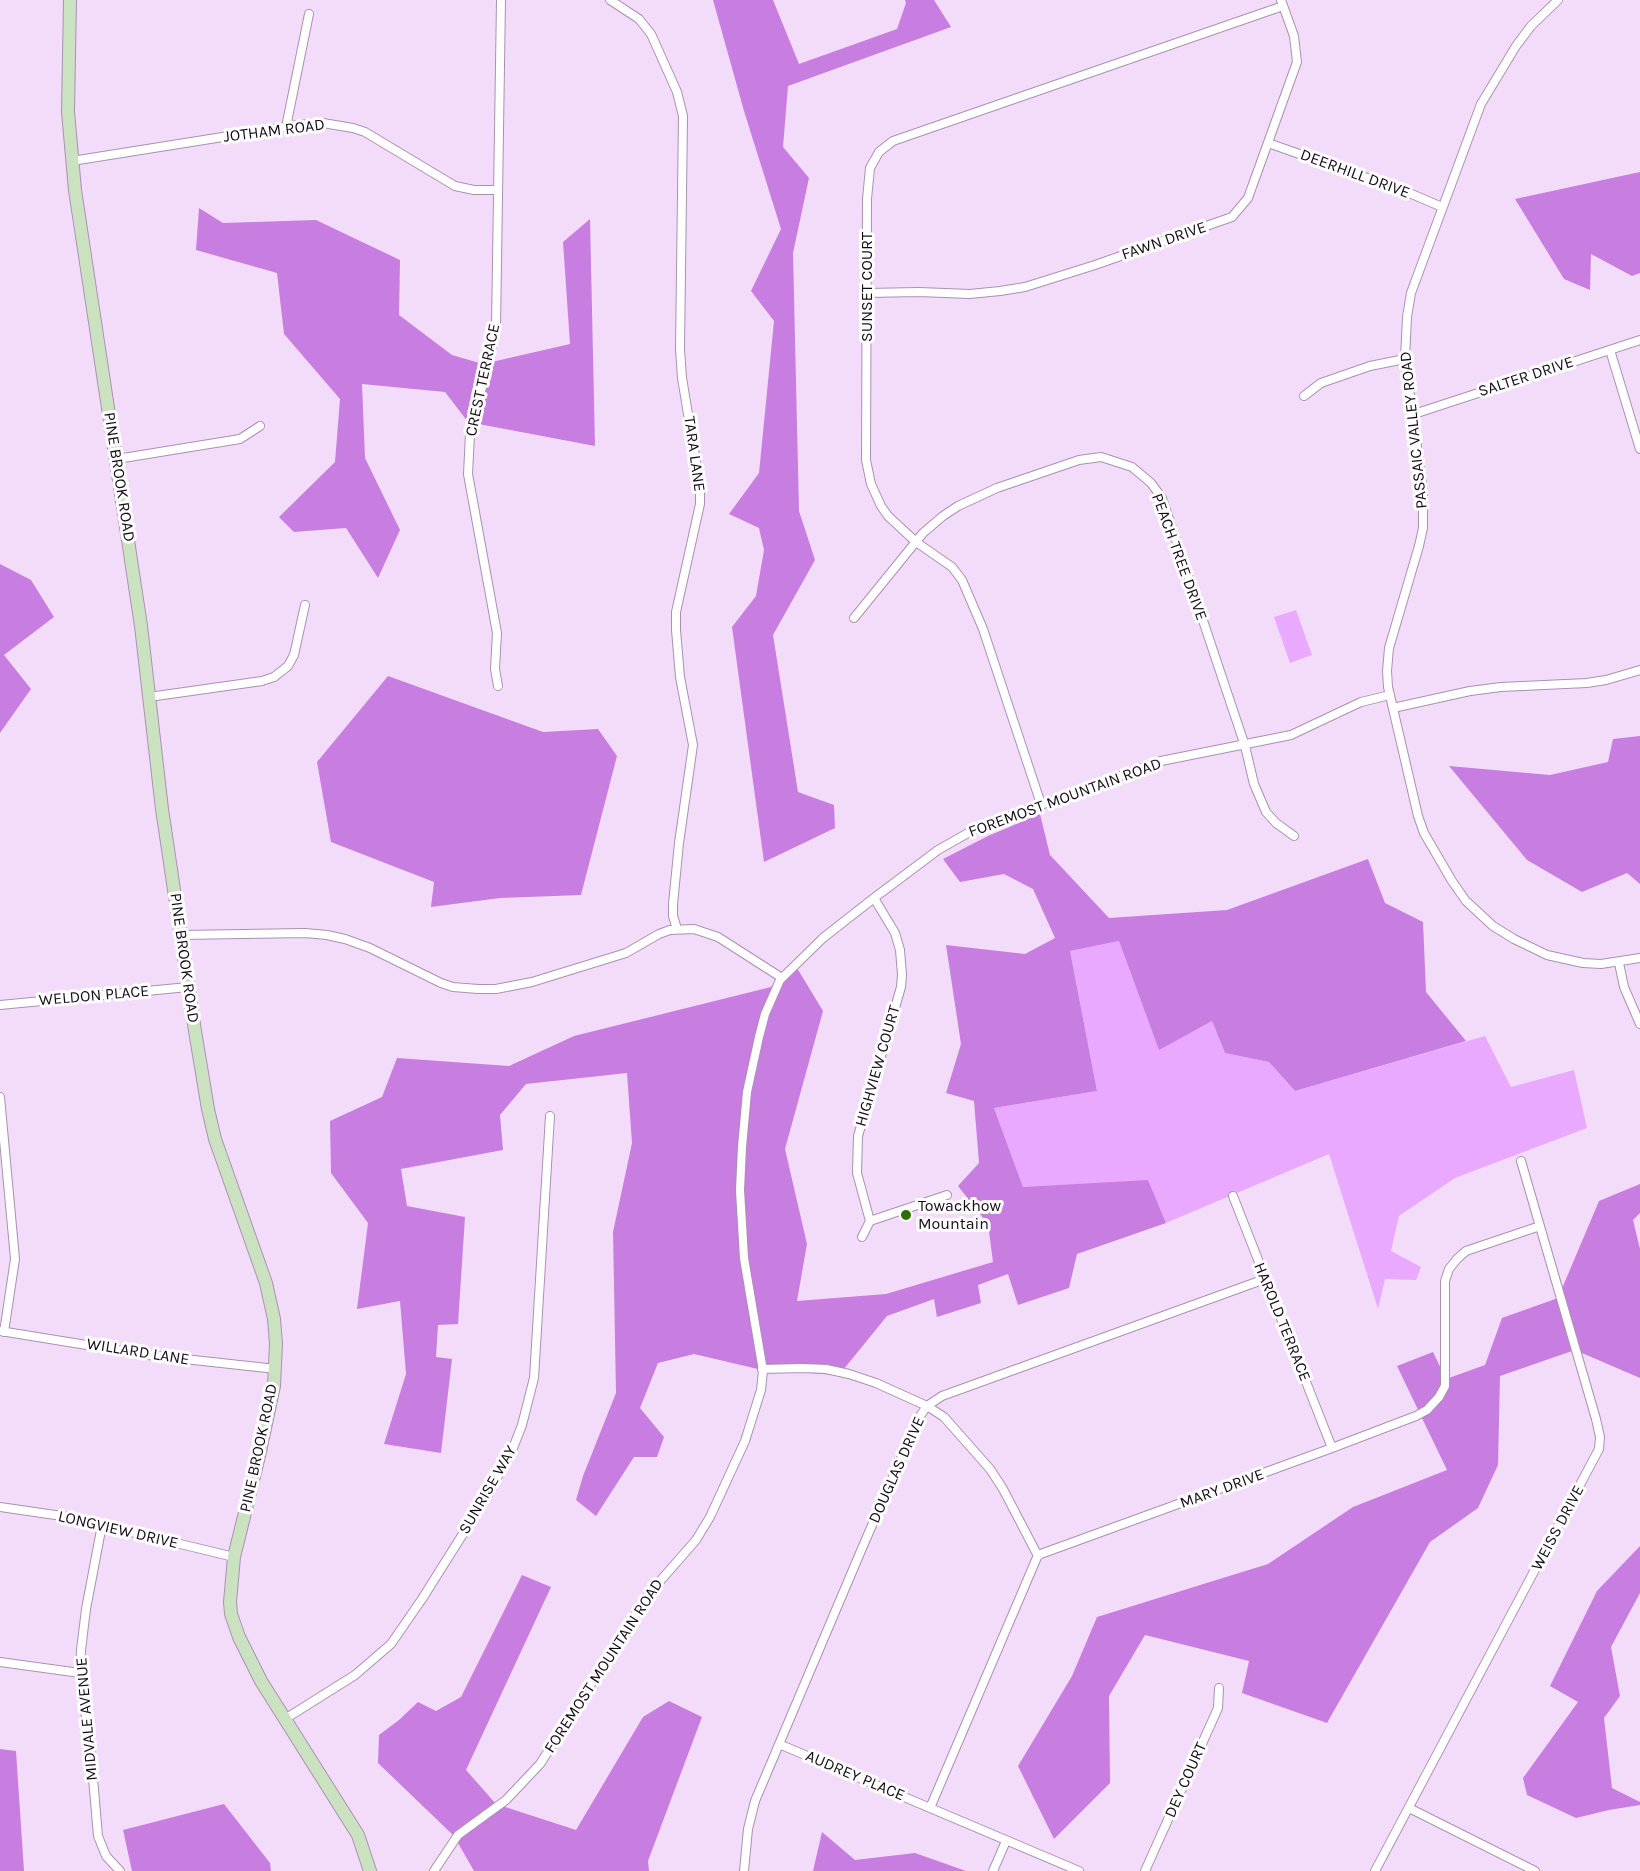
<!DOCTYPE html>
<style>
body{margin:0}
canvas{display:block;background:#f3dcfa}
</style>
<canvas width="1640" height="1871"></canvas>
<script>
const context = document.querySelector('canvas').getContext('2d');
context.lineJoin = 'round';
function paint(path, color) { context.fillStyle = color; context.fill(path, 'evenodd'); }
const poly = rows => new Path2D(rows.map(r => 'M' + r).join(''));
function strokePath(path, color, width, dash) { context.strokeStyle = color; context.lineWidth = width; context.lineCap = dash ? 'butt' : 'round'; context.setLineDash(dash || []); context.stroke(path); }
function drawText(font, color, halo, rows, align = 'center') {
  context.font = font + ' Karla,sans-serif'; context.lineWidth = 6; context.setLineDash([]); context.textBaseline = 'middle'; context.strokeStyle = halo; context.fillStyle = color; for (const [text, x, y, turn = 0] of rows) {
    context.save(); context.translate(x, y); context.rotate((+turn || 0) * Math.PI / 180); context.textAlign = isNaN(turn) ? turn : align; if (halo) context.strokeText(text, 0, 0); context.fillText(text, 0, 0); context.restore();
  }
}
const green = poly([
 [1296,610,1312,655,1290,663,1274,617],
 [1119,941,1159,1049,1212,1021,1225,1053,1269,1062,1295,1091,1485,1036,1511,1087,1574,1070,1587,1128,1455,1178,1399,1216,1391,1251,1421,1267,1416,1280,1385,1279,1378,1309,1329,1154,1166,1223,1148,1181,1023,1187,994,1108,1097,1091,1070,951]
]);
const forest = poly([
 [713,0,773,0,799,64,897,29,906,3,905,0,934,0,951,27,788,86,783,147,809,178,793,253,799,511,815,560,773,635,798,792,834,805,835,828,764,862,732,627,756,596,764,550,759,528,729,514,759,473,774,321,751,291,781,229,744,111],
 [1640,172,1640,273,1632,276,1591,254,1590,290,1564,279,1515,199],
 [199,208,223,223,316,220,400,260,399,315,452,355,483,364,570,344,563,242,590,219,595,446,468,422,445,392,362,384,365,458,400,530,378,578,346,528,294,532,279,517,335,462,340,399,284,334,277,273,196,250],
 [0,564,31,580,54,617,4,655,31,689,0,733],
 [388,676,543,732,598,729,617,756,581,895,500,898,431,907,434,882,331,842,317,762],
 [1640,736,1640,884,1627,873,1582,892,1527,860,1449,766,1550,775,1608,762,1613,739],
 [1040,814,1050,855,1109,918,1227,910,1368,859,1385,903,1423,922,1426,992,1466,1041,1295,1091,1269,1062,1225,1053,1212,1021,1159,1050,1119,941,1070,951,1097,1091,994,1108,1023,1187,1148,1180,1166,1223,1077,1254,1069,1288,1018,1305,1008,1274,978,1285,981,1303,937,1317,934,1299,887,1316,839,1375,762,1370,694,1354,658,1363,640,1408,664,1437,657,1457,634,1457,596,1516,576,1500,583,1476,616,1393,613,1232,632,1143,627,1073,526,1084,500,1115,503,1150,401,1169,407,1206,465,1217,458,1324,438,1325,436,1357,452,1359,441,1453,384,1444,406,1374,400,1301,357,1309,368,1223,331,1173,330,1121,382,1097,397,1058,509,1066,574,1036,771,987,794,963,823,1011,785,1149,807,1244,797,1301,886,1294,993,1262,988,1224,958,1186,979,1163,974,1101,946,1093,961,1044,946,945,1025,954,1055,938,1033,889,1004,874,960,882,943,859,988,836],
 [1640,1184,1640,1213,1633,1220,1640,1249,1640,1378,1575,1350,1500,1376,1498,1465,1478,1508,1430,1542,1327,1723,1242,1693,1249,1661,1145,1635,1109,1696,1110,1783,1054,1839,1018,1766,1072,1676,1097,1617,1268,1564,1353,1507,1447,1470,1397,1366,1433,1352,1446,1379,1485,1365,1502,1318,1558,1298,1599,1201],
 [1640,1546,1640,1593,1611,1647,1620,1696,1604,1718,1612,1788,1640,1802,1640,1805,1609,1810,1576,1818,1527,1795,1523,1778,1578,1702,1550,1686,1597,1591],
 [522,1575,551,1587,466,1770,496,1804,576,1830,643,1717,669,1701,702,1717,648,1861,649,1871,474,1871,454,1836,378,1763,379,1735,399,1720,418,1702,436,1711,461,1697],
 [0,1749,16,1751,24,1871,0,1871],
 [224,1804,270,1863,271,1871,132,1871,123,1830],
 [822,1832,855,1860,915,1853,966,1871,813,1871]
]);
const street = poly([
 [610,0,639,19,651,34,677,92,683,116,680,349,682,378,700,486,700,504,676,612,676,630,680,677,693,745,679,843,673,904,673,916,677,929],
 [1558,0,1531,26,1516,46,1481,104,1411,293,1407,317,1405,359,1423,491,1423,528,1419,546,1389,648,1387,671,1388,687,1418,816,1424,833,1452,881,1466,901,1493,926,1514,939,1547,955,1583,963,1601,964,1640,958],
 [286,127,309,14],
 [1268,143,1407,192,1442,207],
 [72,161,298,125,323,123,353,128,365,132,455,186,474,190,498,190],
 [867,293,919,292,970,294,1000,291,1025,287,1095,265,1232,217,1248,198,1297,62,1294,36,1281,0],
 [1610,350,1640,449],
 [1304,396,1321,383,1370,366,1405,359],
 [1411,415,1640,340],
 [117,459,240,439,260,426],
 [854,618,923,533,943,516,958,506,997,488,1079,460,1101,457,1132,467,1151,483,1162,498,1245,746,1254,784,1266,812,1276,823,1294,836],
 [498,686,495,669,497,633,468,474,470,434,490,356,496,327,501,0],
 [149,697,262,681,274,677,288,666,294,655,305,605],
 [1393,708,1470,691,1501,687,1587,683,1606,680,1640,670],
 [1041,804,983,629,962,580,952,567,916,542,888,516,881,506,871,484,866,460,867,199,870,168,879,152,893,141,1283,6],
 [181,935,305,933,327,935,345,939,370,948,441,983,453,987,478,989,496,989,532,982,626,953,659,934,670,930,694,929,718,937,782,978],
 [1619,963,1624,987,1640,1024],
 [0,1005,188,987],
 [0,1097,15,1259,4,1332],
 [1233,1196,1332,1448],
 [870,1221,947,1195],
 [862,1237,870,1221,857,1173,858,1136,901,987,902,975,900,950,895,933,874,898],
 [0,1331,148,1355,276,1369],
 [762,1369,802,1368,826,1369,849,1374,876,1383,927,1406,944,1417,990,1469,1003,1489,1038,1556],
 [0,1507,69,1517,234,1557],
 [102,1525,86,1609,81,1650,80,1673,91,1755,98,1836,106,1856,120,1871],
 [0,1662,80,1673],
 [285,1719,355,1675,391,1644,422,1599,490,1491,513,1448,522,1425,534,1378,550,1116],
 [779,1744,1079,1871],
 [930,1808,1038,1555,1332,1448,1416,1416,1427,1410,1439,1397,1445,1386,1445,1281,1449,1269,1457,1259,1466,1251,1540,1226],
 [1409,1808,1535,1871],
 [434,1871,458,1835,506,1800,540,1764,647,1596,696,1540,710,1517,745,1441,761,1390,763,1371,744,1258,740,1190,742,1147,747,1092,759,1037,765,1014,780,980,823,938,874,898,938,850,975,829,1161,761,1291,735,1361,702,1390,695],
 [744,1871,748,1829,755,1801,860,1553,918,1419,927,1406,942,1396,1265,1279],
 [993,1871,1006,1841],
 [1145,1871,1218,1708,1219,1688],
 [1375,1871,1599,1449,1600,1437,1596,1419,1521,1161]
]);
const secondary = poly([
 [70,0,68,112,75,190,141,626,162,809,195,1031,208,1109,215,1139,266,1283,274,1319,276,1344,274,1386,259,1456,234,1557,230,1602,231,1614,239,1637,261,1681,358,1835,370,1871]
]);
const markers = [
 [906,1215,6,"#2d6e05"]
];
const streetNames = [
 ["JOTHAM ROAD",274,131,-7],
 ["DEERHILL DRIVE",1355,174,20],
 ["FAWN DRIVE",1164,241,-19],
 ["SUNSET COURT",867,287,-90],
 ["SALTER DRIVE",1526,377,-18],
 ["CREST TERRACE",483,380,-78],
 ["PASSAIC VALLEY ROAD",1414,430,-96],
 ["TARA LANE",694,454,82],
 ["PINE BROOK ROAD",119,477,81],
 ["PEACH TREE DRIVE",1179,557,70],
 ["FOREMOST MOUNTAIN ROAD",1065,798,-20],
 ["PINE BROOK ROAD",184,958,82],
 ["WELDON PLACE",94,996,-5],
 ["HIGHVIEW COURT",878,1066,-74],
 ["HAROLD TERRACE",1282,1322,68],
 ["WILLARD LANE",138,1352,9],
 ["PINE BROOK ROAD",259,1448,-78],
 ["DOUGLAS DRIVE",897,1470,-66],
 ["MARY DRIVE",1222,1489,-20],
 ["SUNRISE WAY",488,1490,-60],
 ["WEISS DRIVE",1558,1528,-62],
 ["LONGVIEW DRIVE",118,1530,13],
 ["FOREMOST MOUNTAIN ROAD",604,1666,-57],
 ["MIDVALE AVENUE",87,1719,-95],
 ["AUDREY PLACE",855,1776,23],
 ["DEY COURT",1186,1780,-66]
];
const poiNames = [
 ["Towackhow",918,1206],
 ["Mountain",918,1224]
];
paint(green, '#e9a9fe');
paint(forest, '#c87de0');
strokePath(street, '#ab90b4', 10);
strokePath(secondary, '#ab90b4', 14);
strokePath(street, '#fff', 8);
strokePath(secondary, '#cbe2c1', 12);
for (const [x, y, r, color] of markers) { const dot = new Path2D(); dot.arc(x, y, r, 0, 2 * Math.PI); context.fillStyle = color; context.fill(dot); strokePath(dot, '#fff', 2); }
drawText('16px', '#150b18', '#fff', streetNames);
drawText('16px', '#150b18', '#fff', poiNames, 'left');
</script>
